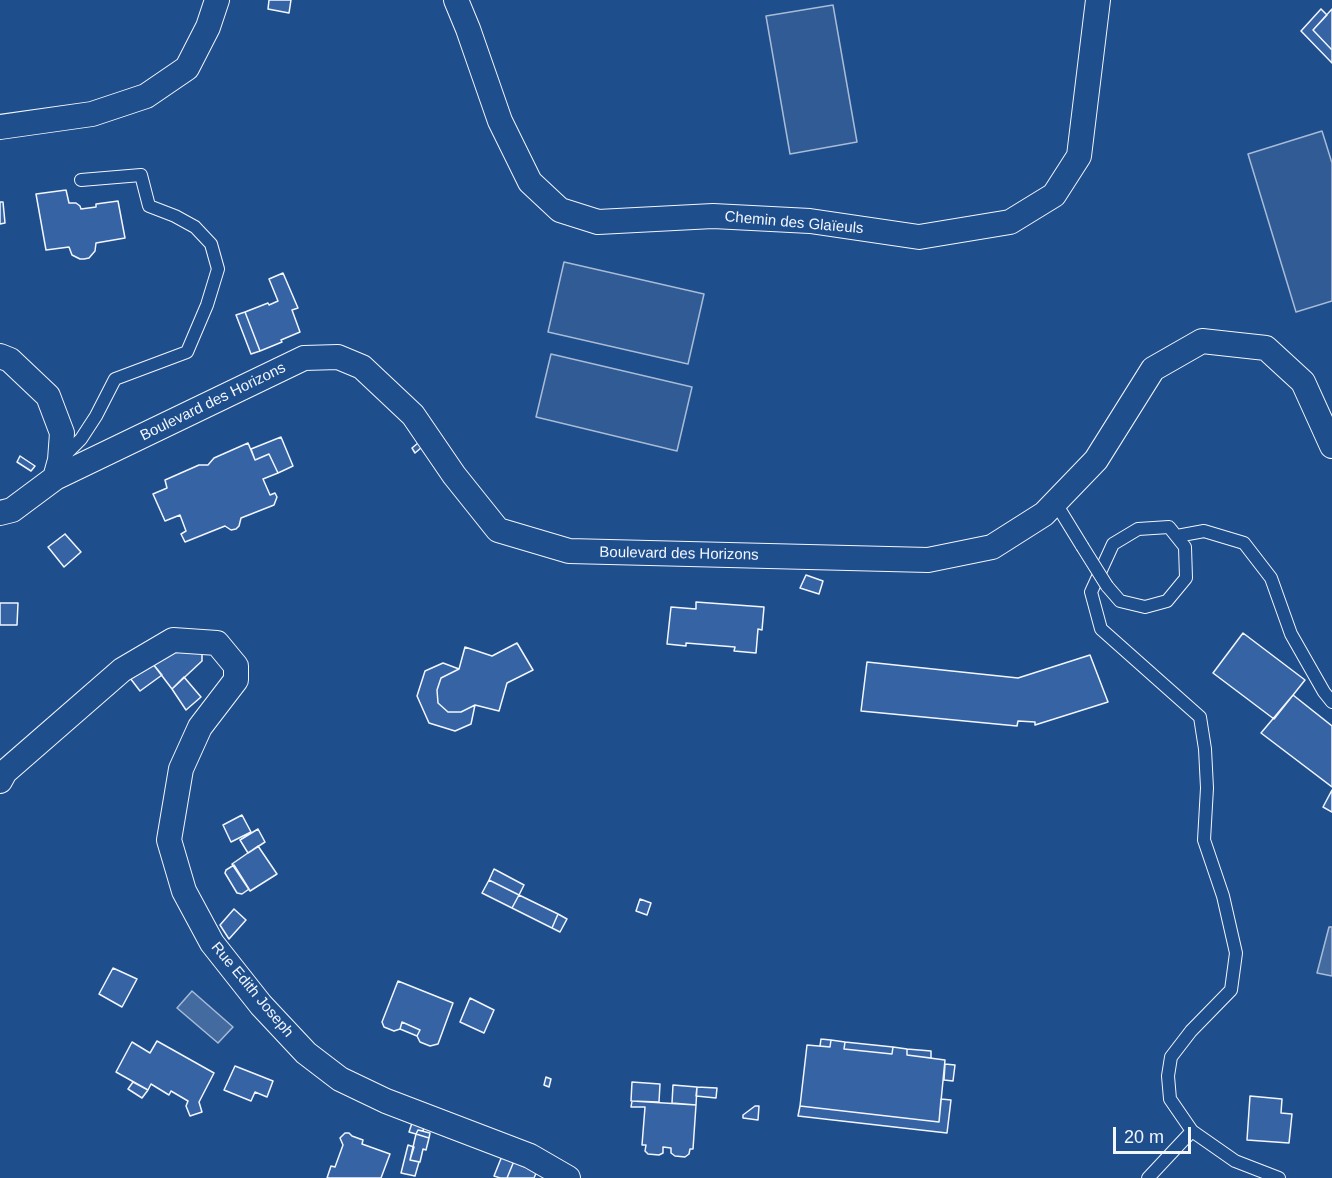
<!DOCTYPE html>
<meta charset="utf-8">
<style>
body{margin:0}
#map{position:relative;width:1332px;height:1178px;overflow:hidden;background:#1f4e8c;font-family:Helvetica,sans-serif}
canvas{display:block}
.scale{position:absolute;left:1113px;top:1127px;width:78px;height:27px;box-sizing:border-box;border:3px solid #f2f6ff;border-top:0;padding-left:8px;font-size:18px;line-height:21px;white-space:nowrap;color:#f2f6ff;-webkit-text-stroke:4px #1f4e8c;paint-order:stroke}
</style>
<div id="map">
<canvas width="1332" height="1178"></canvas>
<div class="scale">20 m</div>
</div>
<script>
const context = document.querySelector('canvas').getContext('2d');
context.lineJoin = 'round';
function paint(path, color) { context.fillStyle = color; context.fill(path, 'evenodd'); }
const poly = rows => new Path2D(rows.map(r => 'M' + r).join(''));
function strokePath(path, color, width, dash) { context.strokeStyle = color; context.lineWidth = width; context.lineCap = dash ? 'butt' : 'round'; context.setLineDash(dash || []); context.stroke(path); }
function drawText(font, color, halo, rows, align = 'center') {
  context.font = font + ' Helvetica,sans-serif'; context.lineWidth = 4.5; context.setLineDash([]); context.textBaseline = 'middle'; context.strokeStyle = halo; context.fillStyle = color; for (const [text, x, y, turn = 0] of rows) {
    context.save(); context.translate(x, y); context.rotate((+turn || 0) * Math.PI / 180); context.textAlign = isNaN(turn) ? turn : align; if (halo) context.strokeText(text, 0, 0); context.fillText(text, 0, 0); context.restore();
  }
}
const built = poly([
 [833,5,857,142,790,154,766,16,833,5],
 [1322,131,1332,163,1332,301,1296,312,1248,154,1322,131],
 [564,262,704,294,688,364,548,332,564,262],
 [551,354,692,387,677,451,536,417,551,354]
]);
const water = poly([
 [1329,927,1332,927,1332,976,1317,973,1329,927],
 [192,991,233,1027,218,1043,177,1008,192,991]
]);
const building = poly([
 [269,0,291,0,289,13,268,9,269,0],
 [1321,9,1327,15,1313,30,1332,50,1332,63,1301,31,1321,9],
 [1332,9,1332,50,1313,30,1332,9],
 [66,190,69,203,76,203,80,206,81,209,96,207,96,204,118,201,125,238,96,243,95,251,89,258,84,259,80,259,72,255,69,247,46,250,36,194,66,190],
 [0,202,3,202,5,223,0,224,0,202],
 [283,273,298,308,292,310,300,332,281,340,282,342,260,351,245,312,268,303,269,305,278,301,269,279,283,273],
 [245,312,260,351,251,354,236,315,245,312],
 [281,437,293,466,278,473,269,454,255,460,251,449,281,437],
 [248,443,255,460,269,454,278,473,263,479,270,495,275,493,277,497,274,505,241,518,239,526,236,529,231,530,225,526,185,542,181,534,186,531,180,515,165,521,153,494,167,488,165,480,199,465,208,465,214,458,248,443],
 [418,443,422,447,415,453,412,448,418,443],
 [20,456,35,466,31,471,17,462,20,456],
 [65,534,81,552,64,567,48,547,65,534],
 [806,575,823,581,819,594,800,588,806,575],
 [696,602,764,607,762,630,758,629,756,653,734,651,735,647,686,643,686,646,667,644,671,607,696,609,696,602],
 [0,603,18,603,17,625,0,625,0,603],
 [1243,633,1305,680,1274,719,1213,673,1243,633],
 [517,643,533,670,507,683,499,711,475,705,461,712,448,712,438,703,437,690,441,678,459,669,465,647,492,656,517,643],
 [176,651,202,653,202,661,172,689,153,664,176,651],
 [1090,655,1108,702,1035,725,1035,722,1018,721,1017,726,861,711,867,662,1018,678,1090,655],
 [443,663,459,669,441,678,437,690,438,703,448,712,461,712,475,705,471,724,455,731,429,723,417,696,425,671,443,663],
 [153,664,162,675,140,691,130,678,153,664],
 [184,677,201,697,186,710,172,689,184,677],
 [1293,695,1332,726,1332,787,1261,733,1293,695],
 [1332,790,1332,812,1323,807,1332,790],
 [242,815,251,832,231,842,223,825,242,815],
 [258,829,265,842,248,853,240,840,258,829],
 [258,846,277,874,250,891,232,864,258,846],
 [234,865,249,889,242,894,237,893,225,873,226,870,234,865],
 [494,869,524,885,519,895,489,880,494,869],
 [489,880,519,895,512,908,482,893,489,880],
 [519,895,558,914,552,928,512,908,519,895],
 [640,899,651,903,647,915,636,911,640,899],
 [234,909,246,920,229,939,220,925,234,909],
 [558,914,567,919,560,932,552,928,558,914],
 [113,968,137,979,122,1007,99,994,113,968],
 [398,981,453,1003,438,1044,430,1046,420,1042,417,1036,420,1030,402,1022,400,1029,394,1031,384,1027,382,1022,398,981],
 [470,998,494,1010,484,1033,460,1022,470,998],
 [402,1022,420,1030,417,1036,400,1029,402,1022],
 [821,1039,831,1040,830,1047,820,1046,821,1039],
 [831,1040,845,1042,844,1049,892,1054,893,1047,907,1049,907,1055,945,1060,939,1122,800,1106,807,1045,830,1047,831,1040],
 [157,1041,214,1073,199,1102,202,1112,190,1116,186,1106,188,1101,171,1091,169,1095,151,1084,148,1090,116,1072,132,1042,150,1053,157,1041],
 [845,1042,893,1047,892,1054,844,1049,845,1042],
 [907,1049,931,1051,931,1058,907,1055,907,1049],
 [945,1064,955,1065,953,1081,944,1080,945,1064],
 [235,1066,273,1081,267,1097,255,1092,251,1101,224,1090,235,1066],
 [546,1077,551,1079,549,1087,544,1085,546,1077],
 [133,1082,148,1090,142,1098,128,1089,133,1082],
 [632,1082,660,1084,659,1102,631,1101,632,1082],
 [673,1085,697,1087,696,1105,672,1103,673,1085],
 [697,1087,717,1088,716,1098,696,1096,697,1087],
 [1250,1096,1282,1099,1281,1113,1292,1114,1289,1143,1247,1140,1250,1096],
 [941,1099,951,1100,947,1133,798,1116,800,1106,939,1122,941,1099],
 [632,1101,696,1105,693,1149,690,1149,689,1154,685,1157,675,1156,671,1153,671,1148,663,1147,663,1153,659,1155,648,1154,645,1151,646,1145,642,1145,645,1107,631,1107,632,1101],
 [755,1106,759,1106,758,1120,743,1118,743,1115,755,1106],
 [412,1123,424,1127,423,1131,418,1130,416,1134,409,1132,412,1123],
 [418,1130,430,1133,429,1138,416,1134,418,1130],
 [345,1133,349,1133,352,1136,363,1140,362,1144,390,1154,381,1178,327,1178,331,1166,335,1167,343,1145,340,1138,345,1133],
 [416,1134,429,1138,426,1150,423,1149,420,1162,410,1160,416,1134],
 [408,1145,414,1147,410,1160,419,1162,415,1176,401,1173,408,1145],
 [502,1156,514,1161,507,1178,500,1178,494,1176,502,1156],
 [514,1161,537,1171,534,1178,507,1178,514,1161]
]);
const lane = poly([
 [63,457,81,439,96,416,115,379,187,352,207,305,218,269,211,244,195,227,175,216,149,206,141,175,81,180],
 [1055,502,1082,546],
 [1177,536,1204,531,1244,543,1271,578,1291,634,1324,692,1332,702],
 [1107,586,1120,601,1145,607,1167,601,1186,578,1185,547,1169,527,1138,529,1113,544,1091,592,1101,629,1200,717,1205,749,1207,788,1204,840,1223,896,1236,953,1231,990,1191,1031,1171,1057,1168,1076,1170,1099,1192,1131,1235,1161,1279,1178],
 [1148,1178,1192,1131]
]);
const street = poly([
 [456,0,468,29,500,121,530,182,560,210,598,222,713,216,810,221,919,237,1010,222,1054,195,1079,156,1098,0],
 [0,127,92,114,146,96,187,68,208,27,217,0],
 [0,356,10,360,48,396,62,433,60,460,55,478],
 [0,513,12,510,55,478,304,358,338,357,362,367,413,415,454,475,498,530,569,551,928,560,992,547,1044,514,1096,460,1153,369,1202,341,1266,348,1303,382,1332,446],
 [0,781,5,772,122,670,173,640,217,643,236,666,236,680,200,727,181,769,169,840,184,891,212,943,261,1005,306,1053,340,1079,386,1101,530,1156,568,1178]
]);
const laneBridge = poly([
 [1082,546,1107,586]
]);
const streetNames = [
 ["Chemin des Glaïeuls",794,223,5],
 ["Boulevard des Horizons",213,402,-26],
 ["Boulevard des Horizons",679,554,1],
 ["Rue Edith Joseph",252,990,50]
];
paint(built, '#305b95');
strokePath(built, '#a8bbd7', 1.5);
paint(water, '#446ba0');
strokePath(water, '#a8bbd7', 1.5);
paint(building, '#3563a3');
strokePath(building, '#f2f6ff', 1.5);
strokePath(lane, '#f2f6ff', 14);
strokePath(street, '#f2f6ff', 26);
strokePath(lane, '#1f4e8c', 12);
strokePath(street, '#1f4e8c', 24);
strokePath(laneBridge, '#f2f6ff', 14, []);
strokePath(laneBridge, '#1f4e8c', 12);
drawText('15px', '#f2f6ff', '#1f4e8c', streetNames);
</script>
